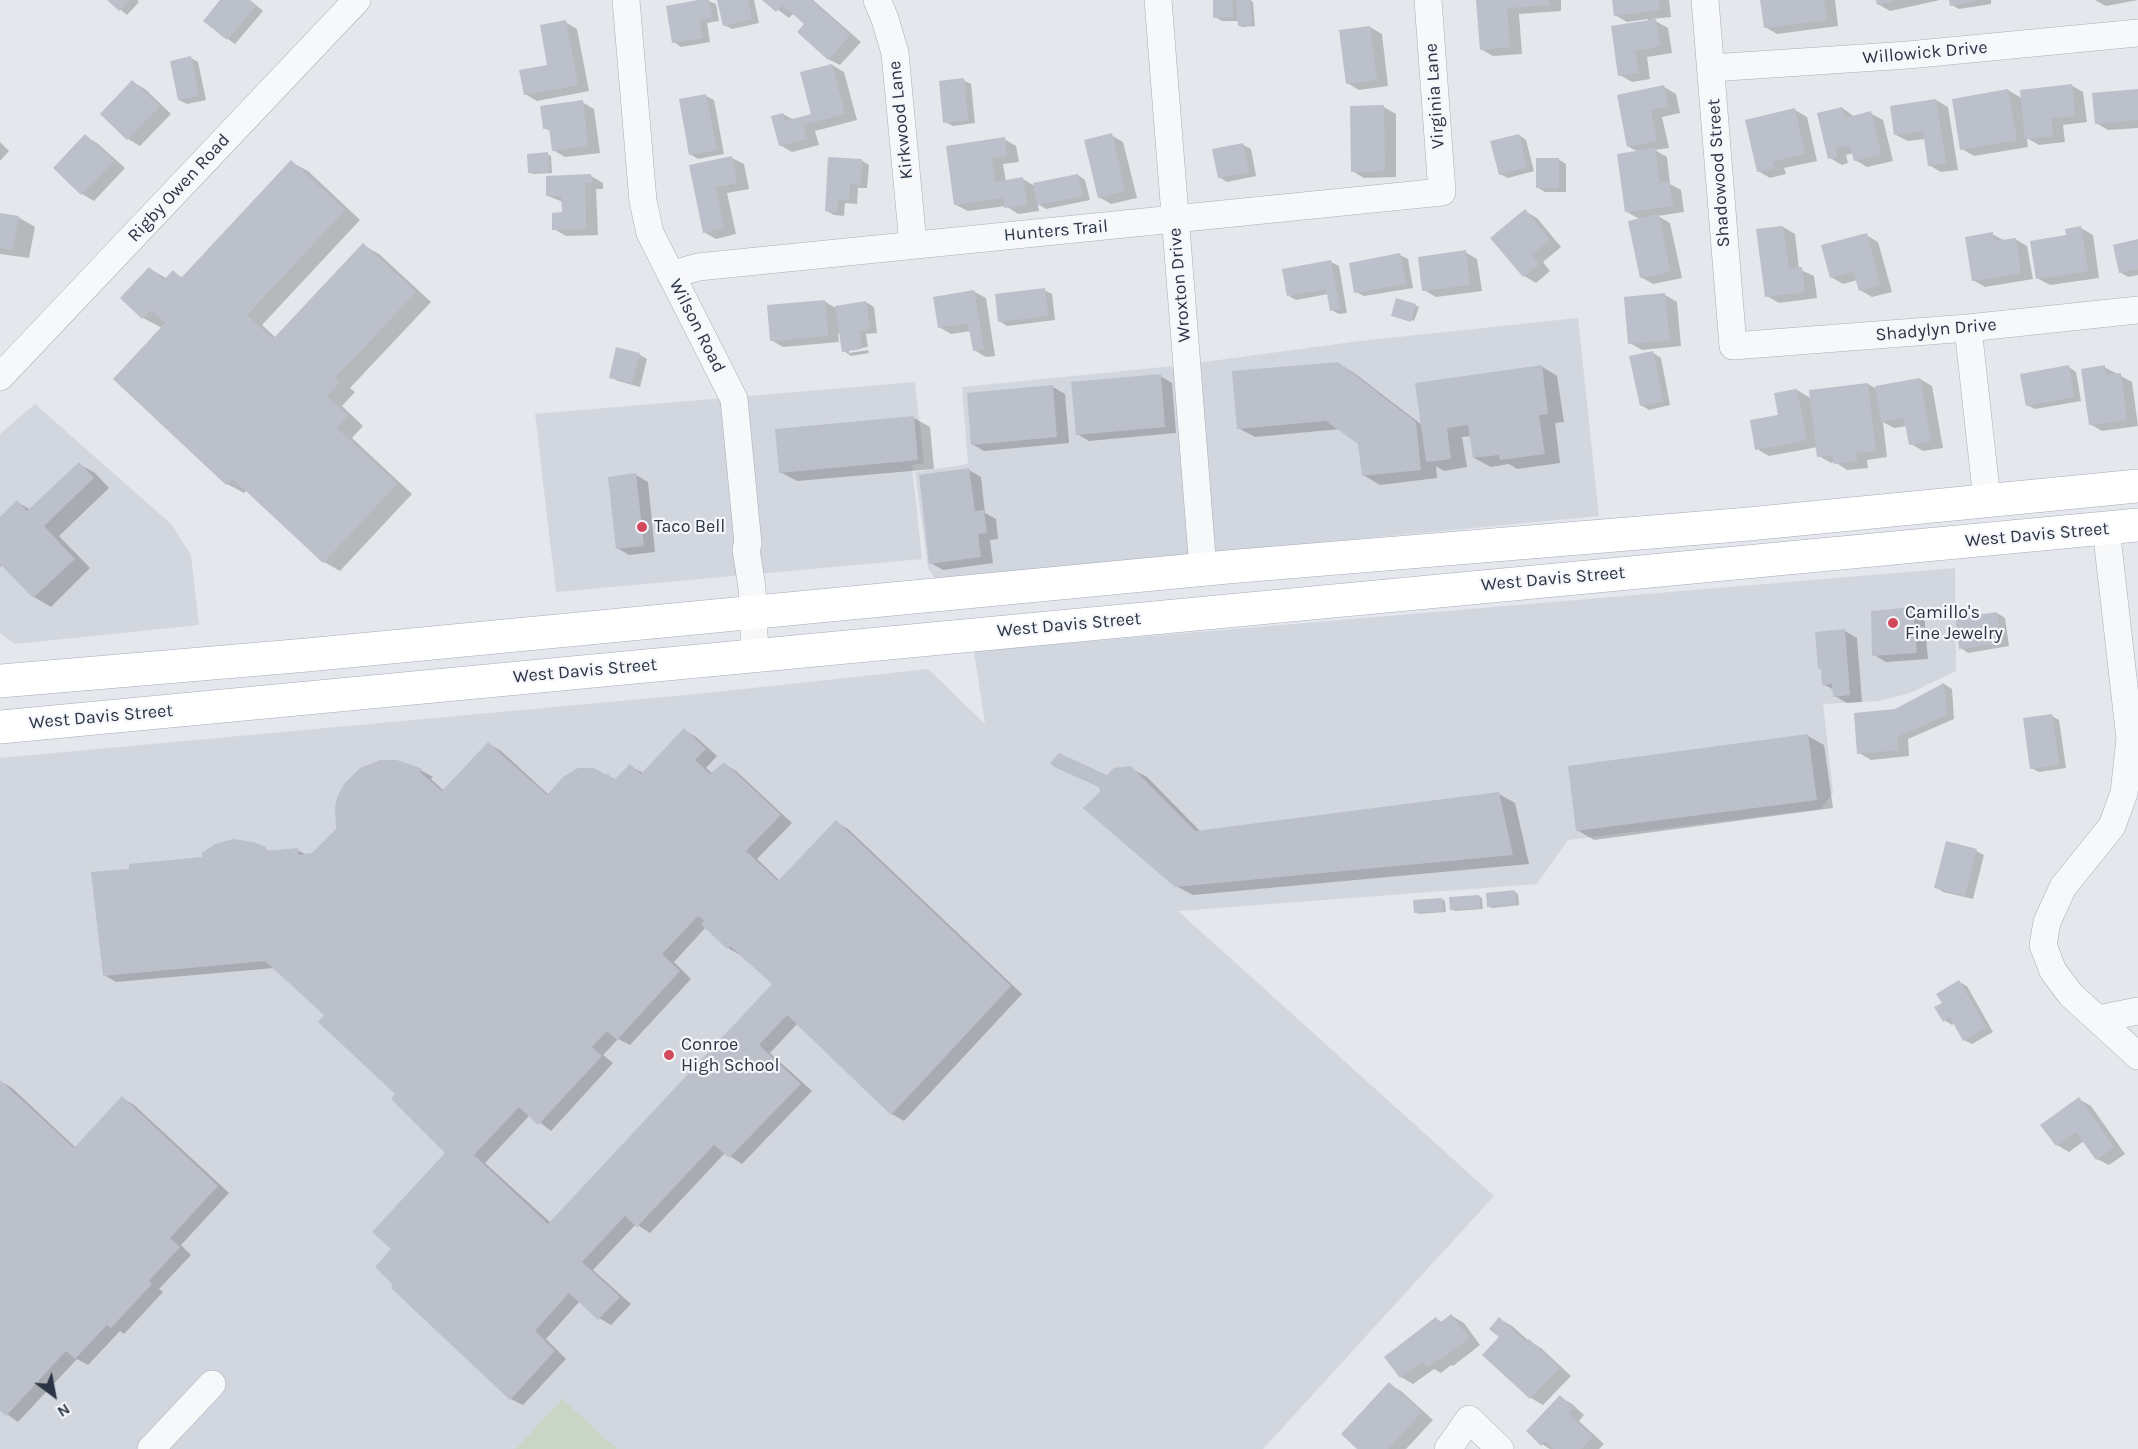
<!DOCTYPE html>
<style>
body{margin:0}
#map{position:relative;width:2138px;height:1449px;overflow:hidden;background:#e4e7ec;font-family:Karla,sans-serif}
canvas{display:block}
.north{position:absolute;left:24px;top:1365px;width:60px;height:60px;-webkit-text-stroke:4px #f4f6f9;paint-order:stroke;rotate:148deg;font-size:16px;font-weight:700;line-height:24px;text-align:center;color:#2b3445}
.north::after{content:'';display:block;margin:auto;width:21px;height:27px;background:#2b3445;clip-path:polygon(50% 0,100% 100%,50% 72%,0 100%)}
</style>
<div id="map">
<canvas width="2138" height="1449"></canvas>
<div class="north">N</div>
</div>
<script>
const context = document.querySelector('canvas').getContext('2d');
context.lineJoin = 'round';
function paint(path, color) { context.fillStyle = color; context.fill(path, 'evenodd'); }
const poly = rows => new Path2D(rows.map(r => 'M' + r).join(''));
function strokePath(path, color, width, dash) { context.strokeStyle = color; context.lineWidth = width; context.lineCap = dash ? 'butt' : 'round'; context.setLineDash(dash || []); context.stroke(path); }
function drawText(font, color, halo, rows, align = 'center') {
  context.font = font + ' Karla,sans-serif'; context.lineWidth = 4.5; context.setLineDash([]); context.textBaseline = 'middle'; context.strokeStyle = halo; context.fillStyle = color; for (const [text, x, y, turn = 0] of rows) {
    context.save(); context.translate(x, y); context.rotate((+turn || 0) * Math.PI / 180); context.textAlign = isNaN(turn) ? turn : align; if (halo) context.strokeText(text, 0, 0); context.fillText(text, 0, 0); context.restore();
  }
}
const built = poly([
 [1578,318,1599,516,935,579,928,568,915,472,968,464,962,387,1174,366,1360,341],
 [915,382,924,463,912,465,922,559,556,592,535,414],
 [35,404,171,524,191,555,199,625,15,644,0,633,0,434],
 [1955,568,1956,671,1910,693,1878,701,1823,704,1833,793,1821,809,1568,840,1537,884,1178,911,1494,1196,1263,1449,0,1449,0,758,707,693,928,669,985,724,974,651]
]);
const green = poly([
 [562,1399,617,1449,516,1449]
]);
const shadow = poly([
 [109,0,137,0,139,2,127,15],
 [222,0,250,0,263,11,235,44,228,39],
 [706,0,716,4,719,21,707,23,710,42,681,47,674,42],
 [725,0,754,0,759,23,732,29,724,25],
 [765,0,813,0,861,42,840,65,828,59,806,24,794,13,789,18],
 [1214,0,1250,0,1253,2,1255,26,1242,27,1239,25,1239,21,1222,21,1215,17],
 [1478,0,1561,0,1561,11,1519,14,1522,54,1493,56,1481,49],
 [1614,0,1669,0,1671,17,1652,19,1668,28,1672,53,1647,57,1650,79,1632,82,1620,75,1649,22,1648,19,1627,22,1615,15],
 [1761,0,1835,0,1838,26,1777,34,1765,27],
 [1877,0,1940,0,1890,11,1878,4],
 [1951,0,1991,0,1991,4,1959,9,1952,5],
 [2095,0,2138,0,2106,6],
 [565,22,577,29,589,91,537,101,525,94,549,66],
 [1370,27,1382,34,1388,86,1359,90,1347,83],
 [191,58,198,62,206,100,187,104,179,100],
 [832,65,844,72,857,120,815,131,819,145,792,152,780,145,783,114,794,120,813,115],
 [963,80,971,84,975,123,953,126,945,122],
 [133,82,145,89,171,114,140,146,128,139],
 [2071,85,2083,92,2087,122,2063,125,2065,142,2039,145,2027,138,2028,147,1974,156,1962,149,2008,90,2023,99],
 [1664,87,1676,94,1680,113,1662,117,1669,148,1655,150,1667,157,1670,184,1681,190,1684,212,1658,216,1670,223,1682,278,1653,284,1641,277,1641,220,1627,212,1638,152,1629,147],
 [2138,91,2138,128,2108,130,2096,123],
 [706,96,714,100,724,154,698,159,690,154],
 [1936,100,1948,107,1958,170,1941,172,1929,165,1925,139,1908,141,1896,135],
 [582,102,594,109,600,153,565,157,553,150,551,131,544,128],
 [1384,107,1396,114,1396,177,1364,178,1352,171],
 [1842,108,1855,117,1870,113,1883,120,1893,161,1867,167,1855,160,1853,153,1846,155,1848,163,1842,165,1830,158],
 [1795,110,1807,117,1817,161,1784,168,1786,174,1770,178,1758,171],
 [1111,135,1123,142,1137,198,1111,204,1099,197],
 [1519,135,1526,140,1534,171,1508,178,1500,174],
 [85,136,97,143,125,168,94,201,82,194,55,168],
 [1004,139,1016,146,1019,162,1003,164,1006,182,1023,179,1033,185,1078,175,1085,180,1090,200,1046,209,1038,204,1039,211,1018,214,1006,206,968,211,956,205],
 [0,142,9,151,0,161],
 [1243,145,1251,149,1256,176,1227,182,1219,177],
 [547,154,551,156,552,173,533,174,530,173],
 [732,158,744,164,749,189,727,193,736,234,716,239,704,232,691,166],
 [1558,159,1566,164,1566,192,1545,192,1537,187],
 [861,160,869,165,867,188,858,188,857,204,845,203,844,216,834,215,827,211],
 [291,162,308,171,360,220,262,325,276,338,363,245,379,254,431,302,350,388,355,392,342,406,363,426,352,438,412,494,340,571,324,562,247,490,244,493,227,484,162,328,143,318,150,269,166,278,173,272,183,278],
 [591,176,603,183,603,189,596,189,598,235,566,236,554,229,563,213,563,202,548,196],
 [1525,211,1537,218,1561,247,1543,262,1550,271,1536,283,1524,276],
 [0,214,18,217,35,227,29,258,0,254],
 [1783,227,1795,234,1799,269,1814,276,1817,298,1779,303,1767,296],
 [2081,228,2093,235,2099,278,2050,285,2037,278,2068,236],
 [1992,234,2005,241,2015,239,2027,246,2033,279,1985,287,1973,280],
 [1866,235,1878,242,1892,292,1872,297,1860,290,1857,280,1843,284,1831,277],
 [2138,241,2138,275,2128,277,2120,272],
 [1465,252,1477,259,1482,291,1436,297,1424,290],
 [1400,255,1408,259,1413,288,1364,296,1356,292],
 [1331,262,1339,266,1347,313,1339,314,1331,310,1328,294,1296,300,1289,296],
 [1044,290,1052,294,1055,320,1007,326,999,321],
 [973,291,986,298,995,356,986,357,974,350,971,331,951,334,939,327],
 [1665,295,1677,302,1681,346,1642,350,1630,343],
 [824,301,837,309,866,302,874,307,877,333,866,334,868,347,849,350,849,353,868,350,869,353,851,356,844,351,841,333,838,334,839,342,783,347,771,340],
 [1415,305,1419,307,1414,321,1394,315],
 [618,349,640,355,647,359,640,387,618,381,610,377],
 [1653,353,1661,358,1670,405,1649,410,1641,405],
 [1338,363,1354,373,1422,425,1541,366,1557,376,1564,422,1555,423,1560,463,1517,469,1509,464,1491,467,1474,458,1471,436,1462,437,1467,467,1444,471,1436,466,1437,478,1380,485,1363,475,1360,444,1341,429,1255,437,1238,428],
 [2069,367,2076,372,2081,401,2035,409,2027,405],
 [2104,367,2132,382,2138,426,2102,431,2090,424],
 [1160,376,1172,383,1176,433,1089,441,1077,434],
 [1920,379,1932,386,1943,448,1923,451,1911,444,1907,426,1894,428,1883,422,1887,457,1867,460,1868,468,1847,470,1835,462,1831,463,1819,456,1818,447,1769,456,1757,449,1797,390,1812,399,1868,384,1877,389],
 [1053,387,1065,394,1069,443,984,451,972,444],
 [914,418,930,427,934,469,797,481,780,472],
 [79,464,95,473,109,488,59,536,90,568,51,607,34,597,3,564,0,567,0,519,17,502,31,510],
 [969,470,981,477,985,513,996,519,998,539,990,540,993,563,943,570,931,563],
 [636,475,648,482,655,552,629,555,617,548],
 [1912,608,1924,615,1928,659,1886,662,1874,655],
 [1997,613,2005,618,2009,646,1968,653,1961,648],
 [1845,631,1857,638,1862,702,1847,703,1835,696,1834,690,1823,684,1822,670,1819,668],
 [1944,684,1952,689,1954,719,1908,739,1909,756,1871,760,1859,753,1896,710],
 [2052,716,2059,720,2066,768,2039,772,2031,768],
 [684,730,696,737,717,756,706,768,713,774,724,764,736,771,792,823,757,859,780,881,836,822,848,829,1022,994,904,1121,892,1114,798,1023,770,1053,812,1091,742,1164,725,1153,650,1233,636,1224,593,1270,631,1304,611,1325,599,1318,580,1301,546,1339,566,1359,523,1405,511,1399,395,1285,393,1249,447,1153,326,1015,274,968,116,982,104,975,130,871,265,849,271,852,297,850,307,855,313,855,417,768,433,777,431,779,444,791,489,744,501,751,549,795,607,775,616,780,630,766,643,773],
 [706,927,728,948,740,955,774,984,551,1223,485,1163,530,1115,551,1131,613,1063,603,1055,618,1039,630,1045,691,979,674,962],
 [1808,736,1824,745,1833,808,1594,840,1577,830],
 [1130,768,1147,777,1201,832,1499,794,1515,803,1529,864,1193,895,1176,886,1101,792,1107,777],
 [1976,851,1984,855,1973,899,1943,892,1935,887],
 [1515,892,1518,894,1519,905,1492,908,1488,906],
 [1479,896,1482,898,1483,909,1455,911,1452,909],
 [1442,899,1445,901,1446,912,1419,914,1416,912],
 [1959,982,1967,986,1993,1032,1972,1044,1964,1040,1955,1023,1952,1025,1944,1020,1944,1004],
 [0,1081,12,1088,76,1148,122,1098,134,1105,229,1193,181,1245,191,1255,159,1289,163,1292,124,1334,120,1331,88,1365,77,1359,18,1422,0,1409],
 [2079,1099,2091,1106,2125,1154,2109,1165,2097,1159,2084,1141,2069,1152,2057,1145],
 [1452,1316,1464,1323,1480,1345,1453,1366,1451,1365,1441,1373,1434,1369,1413,1384,1401,1377,1436,1319,1442,1322],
 [1500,1319,1512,1326,1529,1341,1541,1348,1571,1376,1543,1405,1531,1398,1484,1355,1501,1337],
 [1389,1384,1401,1391,1433,1420,1406,1449,1359,1449],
 [1560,1397,1572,1404,1584,1415,1579,1421,1604,1444,1599,1449,1550,1449,1542,1444]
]);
const building = poly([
 [107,0,130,0,119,11],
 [220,0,249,0,256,6,227,40,203,21],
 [698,0,709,0,712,17,699,20,703,38,672,43,666,6],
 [717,0,748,0,752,19,723,26],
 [762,0,811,0,850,35,828,60,797,32,804,24,783,5,776,12],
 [1213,0,1233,0,1233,17,1213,18],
 [1236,0,1250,0,1252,25,1238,26],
 [1476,0,1549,0,1550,5,1507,8,1510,47,1480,50],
 [1612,0,1659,0,1660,10,1614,16],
 [1760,0,1824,0,1827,20,1764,28],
 [1876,0,1894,0,1895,1,1877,5],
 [1949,0,1977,0,1977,1,1950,6],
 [1656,19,1660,46,1635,51,1639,73,1618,76,1611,26],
 [566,20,578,85,524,95,519,70,547,65,540,25],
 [1370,26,1377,80,1346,84,1339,30],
 [191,56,199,96,178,100,170,61],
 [832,64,845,114,803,125,807,139,779,146,771,116,783,113,785,121,811,114,800,72],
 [964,78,968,120,943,123,939,81],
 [132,80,160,106,127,140,100,114],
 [2072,84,2075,116,2051,118,2053,136,2025,139,2020,90],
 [1664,85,1668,107,1651,110,1657,141,1627,147,1617,95],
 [2008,89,2017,140,1960,150,1952,99],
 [2138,89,2138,120,2095,124,2092,93],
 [706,94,717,150,689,155,679,99],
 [1936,99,1946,163,1928,166,1923,131,1894,135,1890,106],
 [583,100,588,146,552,151,549,128,543,129,540,106],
 [1384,105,1385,171,1351,172,1350,106],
 [1842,107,1845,118,1871,111,1881,154,1854,161,1849,145,1835,148,1837,157,1828,159,1817,113],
 [1795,108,1805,154,1773,162,1775,168,1757,172,1745,120],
 [1112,133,1125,191,1098,198,1084,140],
 [85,134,114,161,81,195,53,168],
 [1519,134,1527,167,1499,175,1490,141],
 [1005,137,1007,156,992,158,995,182,1023,177,1027,205,1004,208,1003,198,954,205,946,146],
 [1243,143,1249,172,1218,178,1212,149],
 [1655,148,1660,183,1669,181,1673,206,1625,212,1617,154],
 [548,152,549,172,528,173,527,154],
 [732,156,737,183,716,187,724,228,703,233,689,165],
 [828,157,862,159,860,185,850,184,849,200,838,200,837,212,825,211],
 [1536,158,1559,158,1559,188,1536,188],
 [291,160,345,210,247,315,273,339,363,243,416,292,335,378,340,382,327,396,348,416,337,428,397,484,323,563,233,479,226,485,113,379,165,323,151,310,142,319,120,298,149,267,164,280,173,270,181,278],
 [591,174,592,183,585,183,586,229,552,230,552,213,562,212,561,196,546,196,546,176],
 [1078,174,1083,196,1037,205,1033,183],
 [1525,209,1550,240,1532,255,1539,264,1523,277,1490,238],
 [0,213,19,216,13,250,0,248],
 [1659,214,1670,272,1640,278,1628,221],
 [1783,226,1789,269,1802,267,1805,292,1765,297,1756,229],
 [2081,226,2088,271,2036,279,2030,241,2066,235,2065,229],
 [1993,232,1994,241,2016,238,2021,273,1972,281,1965,237],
 [1867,233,1880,285,1859,291,1853,271,1830,278,1821,245],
 [2138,239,2138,269,2119,273,2113,245],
 [1466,250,1470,285,1422,291,1418,257],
 [1400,253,1406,284,1354,293,1349,263],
 [1331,260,1340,309,1330,311,1326,289,1287,296,1282,269],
 [1045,288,1048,316,998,322,995,294],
 [974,290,984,349,973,351,968,323,938,328,933,297],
 [1665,293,1670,340,1628,344,1624,297],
 [1396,298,1416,304,1411,322,1391,316],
 [825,300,828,336,770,341,767,305],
 [866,301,870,329,859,331,862,349,842,352,835,306],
 [616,347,640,353,632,383,609,378],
 [1653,351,1663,401,1640,406,1629,356],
 [1338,362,1416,422,1421,470,1362,476,1358,444,1326,421,1237,429,1232,371],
 [1542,365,1548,414,1539,415,1545,454,1500,460,1499,455,1473,458,1468,425,1447,428,1451,459,1426,462,1415,383],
 [2069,365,2074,397,2026,406,2020,374],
 [2105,365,2106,375,2121,373,2127,420,2089,425,2081,369],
 [1161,374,1165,427,1076,435,1071,382],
 [1920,378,1931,441,1909,445,1904,418,1881,422,1875,386],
 [1868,383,1876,451,1856,453,1857,461,1834,464,1832,455,1817,457,1809,390],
 [1053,385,1057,437,971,445,967,393],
 [1797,389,1807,440,1755,450,1750,420,1778,415,1774,393],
 [914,416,918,460,779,473,775,429],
 [79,462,94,478,44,526,75,559,33,598,0,564,0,517,17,500,27,511],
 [969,468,975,511,984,510,987,533,978,534,981,557,929,564,919,475],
 [636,473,644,546,616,549,608,477],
 [1913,607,1917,653,1872,656,1871,611],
 [1997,612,2002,643,1959,649,1955,618],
 [1845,629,1850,695,1833,697,1832,684,1822,685,1821,669,1818,669,1815,632],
 [1944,683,1947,715,1897,737,1898,750,1857,754,1854,713,1895,709],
 [2052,714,2059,765,2030,769,2023,718],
 [684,728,706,749,695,760,710,774,724,762,781,815,746,851,778,881,836,820,1011,986,891,1115,787,1015,759,1045,801,1084,729,1158,714,1145,637,1227,625,1216,582,1262,620,1297,598,1320,569,1293,535,1331,555,1351,510,1400,391,1288,393,1285,375,1267,391,1249,372,1232,445,1153,391,1099,395,1094,318,1022,324,1015,265,961,103,976,91,872,129,869,129,864,202,857,202,853,215,844,233,839,254,842,266,847,266,851,298,848,298,855,312,853,336,829,335,808,337,797,344,784,360,768,380,760,397,760,418,767,422,769,420,772,442,791,488,742,547,795,563,777,578,768,594,768,606,775,607,773,614,780,630,764,641,774],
 [698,916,704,921,701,924,727,949,730,946,772,984,548,1224,474,1155,519,1107,538,1125,602,1056,592,1047,607,1031,617,1040,680,971,662,954],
 [1808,734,1817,800,1576,831,1568,766],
 [1059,753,1107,775,1114,768,1131,766,1195,831,1499,792,1513,855,1175,887,1083,808,1100,792,1099,787,1054,767,1050,763],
 [1946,841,1977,849,1965,896,1934,888],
 [1515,890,1516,904,1487,907,1486,893],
 [1479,895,1480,908,1450,910,1449,897],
 [1442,898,1443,911,1414,913,1413,900],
 [1959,980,1986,1027,1963,1041,1950,1017,1943,1022,1934,1007,1942,1003,1936,994],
 [0,1080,74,1148,122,1096,218,1186,170,1238,180,1247,149,1281,152,1284,111,1328,107,1325,75,1359,66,1351,6,1416,0,1411],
 [2079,1097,2114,1147,2096,1160,2076,1132,2056,1146,2040,1125],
 [1451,1314,1469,1338,1440,1360,1439,1358,1428,1367,1423,1361,1400,1378,1384,1357,1436,1317,1440,1323],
 [1499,1317,1526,1342,1529,1339,1560,1368,1530,1399,1482,1355,1499,1337,1489,1329],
 [1389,1382,1422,1412,1388,1449,1357,1449,1341,1434],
 [1560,1395,1573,1408,1568,1413,1593,1437,1581,1449,1553,1449,1545,1441,1541,1446,1526,1431]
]);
const minor = poly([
 [626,0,643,201,650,233,734,399,748,544,746,549,752,588,755,655],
 [877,0,885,19,895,53,913,244],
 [1158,0,1203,569],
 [1705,0,1733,346,1968,328,2138,310],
 [1711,68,1908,55,2138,33],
 [671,275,698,267,1442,192,1428,0],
 [1968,328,1987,500],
 [0,377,357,0],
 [2106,528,2130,739,2124,793,2112,826,2063,887,2047,922,2043,945,2053,971,2071,995,2138,1056],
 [2098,1019,2138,1011],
 [151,1449,212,1384],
 [1448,1449,1469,1419,1500,1449]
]);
const major = poly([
 [0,681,307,655,1227,567,1749,524,2138,486],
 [0,727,2138,525]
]);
const markers = [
 [642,527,6,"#d1495b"],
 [1893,623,6,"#d1495b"],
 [669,1055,6,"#d1495b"]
];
const streetNames = [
 ["Willowick Drive",1925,53,-5],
 ["Virginia Lane",1435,96,-94],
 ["Kirkwood Lane",901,120,-96],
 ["Shadowood Street",1719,173,-94],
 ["Rigby Owen Road",179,188,-47],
 ["Hunters Trail",1056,231,-5],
 ["Wroxton Drive",1180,285,-95],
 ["Wilson Road",697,326,63],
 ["Shadylyn Drive",1936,330,-5],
 ["West Davis Street",2037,535,-5],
 ["West Davis Street",1553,579,-5],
 ["West Davis Street",1069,625,-5],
 ["West Davis Street",585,671,-5],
 ["West Davis Street",101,717,-5]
];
const poiNames = [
 ["Taco Bell",654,527],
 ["Camillo's",1905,613],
 ["Fine Jewelry",1905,634],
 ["Conroe",681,1045],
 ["High School",681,1066]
];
paint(built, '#d2d6de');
paint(green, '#c9d6c5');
paint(shadow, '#0003');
paint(building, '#bbc0ca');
strokePath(minor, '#a9aeb7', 28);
strokePath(major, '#a3abb8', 34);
strokePath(minor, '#f7f8fa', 27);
strokePath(major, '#fff', 33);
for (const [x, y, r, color] of markers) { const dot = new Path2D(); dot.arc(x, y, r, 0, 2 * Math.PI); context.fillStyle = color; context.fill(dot); strokePath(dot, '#f4f6f9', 2); }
drawText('18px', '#2b3445', '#f4f6f9', streetNames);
drawText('18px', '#2b3445', '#f4f6f9', poiNames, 'left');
</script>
